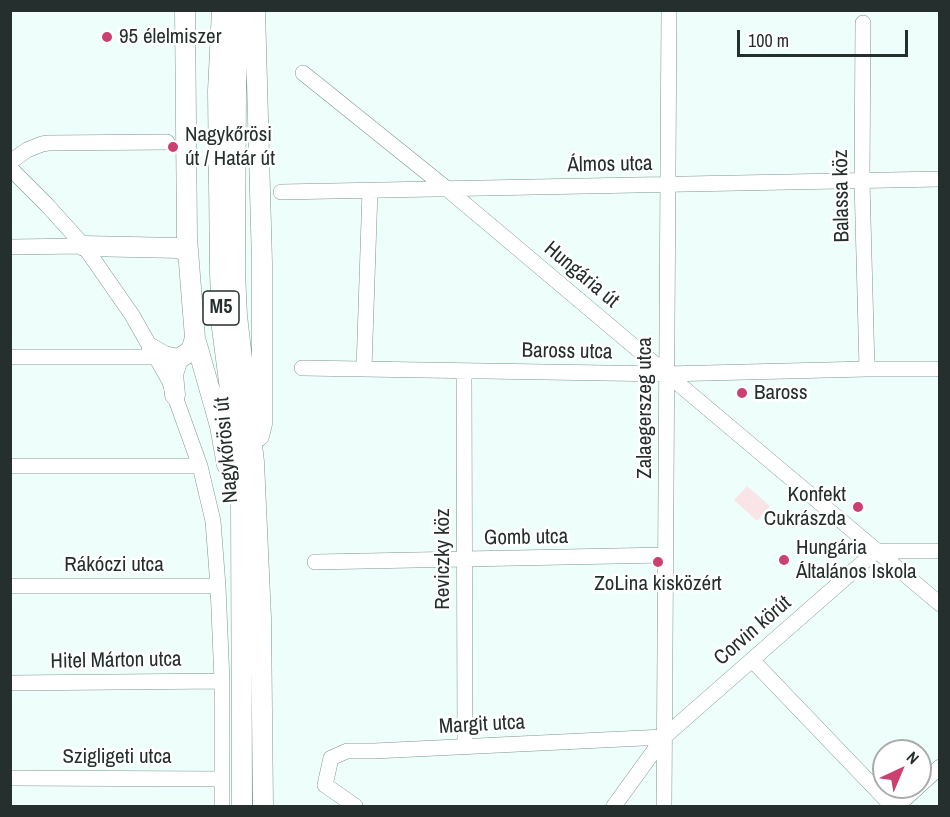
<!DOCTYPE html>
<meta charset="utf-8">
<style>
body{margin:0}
#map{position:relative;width:950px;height:817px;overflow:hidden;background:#eefffb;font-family:"Archivo Narrow",sans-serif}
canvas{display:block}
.frame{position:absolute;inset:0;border:12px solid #252f2d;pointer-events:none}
.north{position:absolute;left:872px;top:739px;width:60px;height:60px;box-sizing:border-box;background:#fff;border:2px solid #a8acab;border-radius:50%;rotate:44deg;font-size:16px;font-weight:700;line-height:24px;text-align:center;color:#252f2d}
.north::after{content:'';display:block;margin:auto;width:21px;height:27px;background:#cc4071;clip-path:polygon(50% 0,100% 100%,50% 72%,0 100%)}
.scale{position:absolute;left:737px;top:30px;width:171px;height:27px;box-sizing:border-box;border:3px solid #252f2d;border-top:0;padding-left:8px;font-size:18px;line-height:21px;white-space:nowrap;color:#252f2d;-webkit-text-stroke:4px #fff;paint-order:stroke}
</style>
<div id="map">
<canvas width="950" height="817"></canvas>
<div class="frame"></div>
<div class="north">N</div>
<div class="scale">100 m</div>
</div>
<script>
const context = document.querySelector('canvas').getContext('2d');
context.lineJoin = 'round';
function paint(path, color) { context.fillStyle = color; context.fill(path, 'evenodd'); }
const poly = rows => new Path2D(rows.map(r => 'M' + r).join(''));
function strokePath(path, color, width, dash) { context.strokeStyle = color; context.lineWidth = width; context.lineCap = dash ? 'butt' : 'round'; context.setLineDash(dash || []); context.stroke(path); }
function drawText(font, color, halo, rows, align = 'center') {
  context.font = font + ' "Archivo Narrow",sans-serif'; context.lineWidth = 5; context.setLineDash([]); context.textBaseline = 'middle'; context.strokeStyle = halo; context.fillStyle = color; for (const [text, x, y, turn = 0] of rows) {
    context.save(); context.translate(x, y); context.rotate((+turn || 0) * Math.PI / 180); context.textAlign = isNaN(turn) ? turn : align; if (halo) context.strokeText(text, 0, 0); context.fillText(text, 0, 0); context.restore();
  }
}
const green = poly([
 [747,486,770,506,757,521,734,500]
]);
const minor = poly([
 [863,23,862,181,867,369],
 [303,73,446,188,940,604],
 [10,162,27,150,42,144,48,143,167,142],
 [10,168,47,205,84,246,132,315,169,380,200,466,213,521,218,586,222,681,222,806],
 [281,192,940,179],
 [10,247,84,246],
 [10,357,156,357],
 [302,368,666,374,867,369,940,369],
 [364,369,370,190],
 [464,371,465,747],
 [10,466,200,466],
 [315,562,665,555],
 [10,586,218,586],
 [752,660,892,806],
 [10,683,222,681],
 [10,778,222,779],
 [920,785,940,767],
 [355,806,325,785,331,758,347,751,374,751,664,737],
 [614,806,664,737,876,551,940,551],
 [664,806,669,10],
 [897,806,918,787]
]);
const major = poly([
 [185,10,187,238,195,338,220,426,227,465],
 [222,10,218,91,220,272,222,328,237,443,241,499,242,806],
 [238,10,236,89,235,272,237,316,254,462,261,618,263,806],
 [255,10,262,263,262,424,259,436],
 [84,246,179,248,188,253],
 [152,349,164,356,178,359,191,351,195,338],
 [175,395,173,374,178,359]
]);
const markers = [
 [107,37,6,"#cc4071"],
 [173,147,6,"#cc4071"],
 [742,393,6,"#cc4071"],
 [858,507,6,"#cc4071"],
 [784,560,6,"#cc4071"],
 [658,562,6,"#cc4071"]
];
const shields = [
 [221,308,36]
];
const shieldNames = [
 ["M5",221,308]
];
const poiNames = [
 ["95 élelmiszer",119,37],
 ["Nagykőrösi",185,135],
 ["út / Határ út",185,159],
 ["Baross",754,393],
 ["Konfekt",846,495,"right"],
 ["Cukrászda",846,519,"right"],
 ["Hungária",796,548],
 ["Általános Iskola",796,572],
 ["ZoLina kisközért",658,584,"center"]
];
const streetNames = [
 ["Álmos utca",610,165,-1],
 ["Balassa köz",842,196,-91],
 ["Hungária út",581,275,40],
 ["Baross utca",567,352,1],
 ["Zalaegerszeg utca",645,408,-90],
 ["Nagykőrösi út",227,450,-95],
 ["Gomb utca",526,538,-1],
 ["Reviczky köz",443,559,-90],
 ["Rákóczi utca",114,565],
 ["Corvin körút",753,631,-41],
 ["Hitel Márton utca",116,661,-1],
 ["Margit utca",482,725,-3],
 ["Szigligeti utca",117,757]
];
paint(green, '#f9e4e8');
strokePath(minor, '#7d9691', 16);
strokePath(major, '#7d9691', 21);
strokePath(minor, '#fff', 15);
strokePath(major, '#fff', 20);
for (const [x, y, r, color] of markers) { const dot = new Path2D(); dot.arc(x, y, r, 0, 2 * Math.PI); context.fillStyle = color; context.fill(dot); strokePath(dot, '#fff', 2); }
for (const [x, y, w] of shields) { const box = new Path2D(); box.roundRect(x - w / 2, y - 17, w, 34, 4.5); context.fillStyle = '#fff'; context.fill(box); strokePath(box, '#252f2d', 1.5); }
drawText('bold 20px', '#252f2d', null, shieldNames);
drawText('21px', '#252f2d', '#fff', poiNames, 'left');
drawText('21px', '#252f2d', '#fff', streetNames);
</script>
